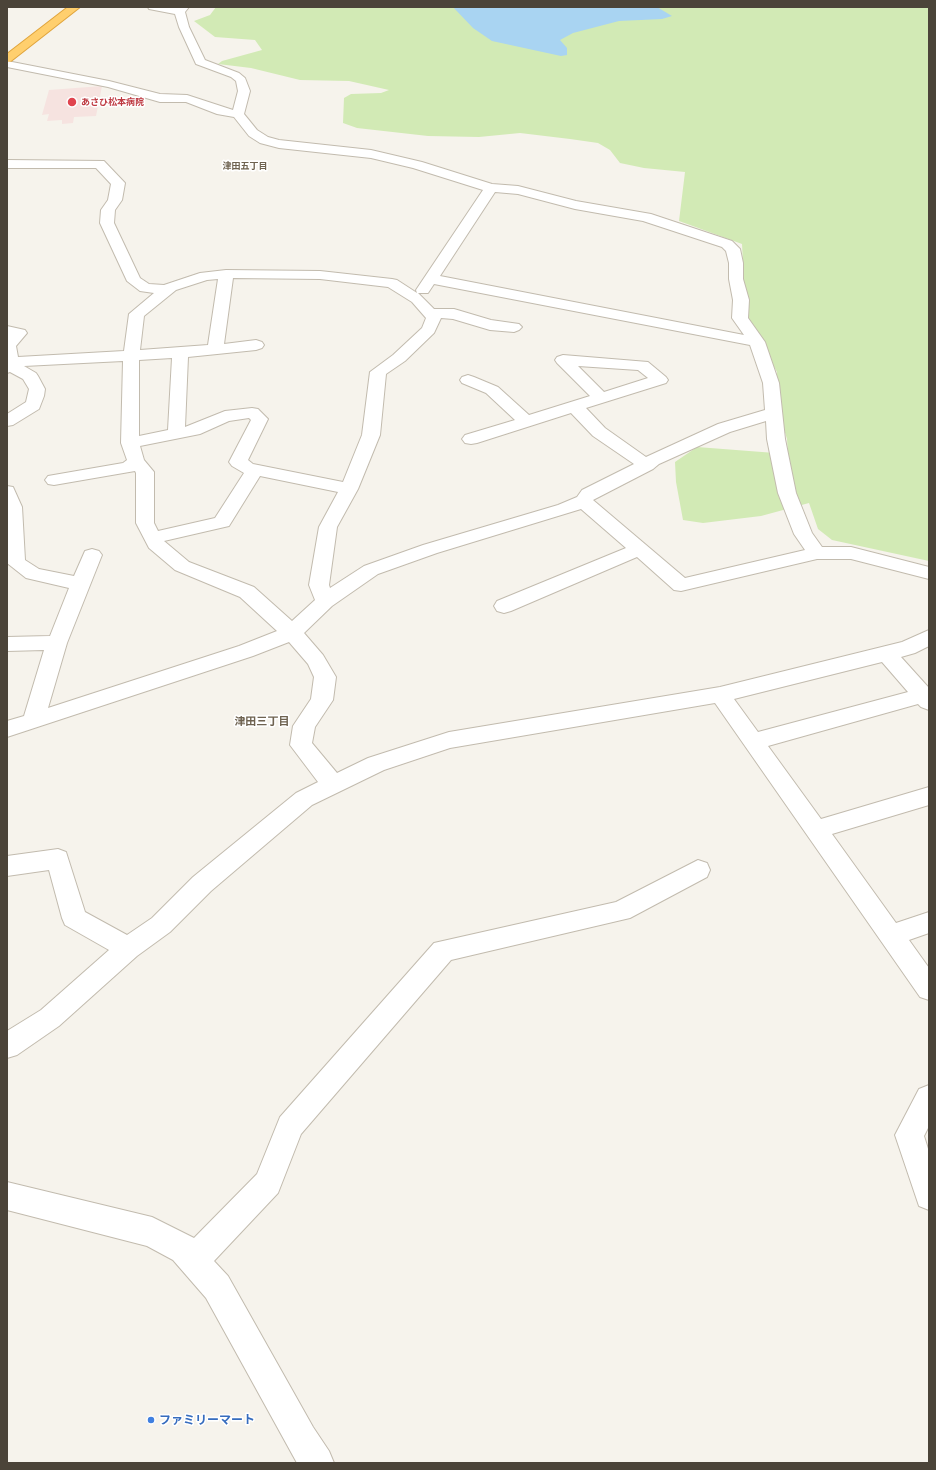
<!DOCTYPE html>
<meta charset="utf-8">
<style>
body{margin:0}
#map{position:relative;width:936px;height:1470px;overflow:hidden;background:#f6f3ec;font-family:"Asap Condensed",sans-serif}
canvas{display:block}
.frame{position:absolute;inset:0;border:8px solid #4b4439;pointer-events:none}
</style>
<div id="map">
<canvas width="936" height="1470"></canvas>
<div class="frame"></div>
</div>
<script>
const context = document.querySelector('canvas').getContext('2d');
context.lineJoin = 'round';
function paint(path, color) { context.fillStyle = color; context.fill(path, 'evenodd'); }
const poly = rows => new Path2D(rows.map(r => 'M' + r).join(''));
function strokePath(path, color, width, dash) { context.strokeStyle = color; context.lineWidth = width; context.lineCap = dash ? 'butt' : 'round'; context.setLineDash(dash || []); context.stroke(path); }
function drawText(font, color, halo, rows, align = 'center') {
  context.font = font + ' "Asap Condensed","Noto Sans JP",sans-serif'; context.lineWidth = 3; context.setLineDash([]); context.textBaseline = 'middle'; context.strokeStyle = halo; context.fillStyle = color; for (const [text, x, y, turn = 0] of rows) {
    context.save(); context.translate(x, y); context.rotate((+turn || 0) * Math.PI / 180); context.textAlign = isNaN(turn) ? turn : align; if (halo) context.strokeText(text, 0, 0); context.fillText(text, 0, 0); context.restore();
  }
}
const medical = poly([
 [102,86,96,116,74,117,73,123,62,124,62,120,47,121,49,114,42,115,49,90]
]);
const green = poly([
 [216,7,929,7,929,561,832,540,818,529,809,503,761,516,703,523,683,520,676,482,675,462,697,447,788,454,787,439,778,410,773,388,777,372,746,318,742,244,679,221,685,172,644,168,620,163,610,150,598,143,570,139,520,133,479,137,428,136,357,128,343,123,344,98,351,94,381,93,389,90,349,81,300,80,251,68,218,64,222,61,262,50,255,40,215,37,194,21,210,15]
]);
const water = poly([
 [453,7,657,7,672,16,662,19,619,21,573,33,560,40,567,48,567,55,561,56,492,41,473,28]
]);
const minor = poly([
 [148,7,189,7,185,12,189,27,205,60,239,73,245,78,250,91,244,114,257,130,268,137,279,140,371,150,422,162,492,184,518,186,576,201,651,214,732,241,740,249,743,263,743,279,749,300,748,318,765,342,779,383,785,439,796,493,812,533,822,547,851,547,929,567,929,579,851,559,817,559,681,591,674,590,637,557,511,611,504,613,497,611,494,606,497,601,626,548,581,509,437,553,378,574,332,606,304,633,323,655,336,677,333,700,315,727,312,743,337,773,368,758,449,732,720,687,902,642,929,630,929,646,915,653,901,657,929,688,929,710,921,707,918,704,768,746,821,819,929,787,929,805,832,834,896,923,929,912,929,933,909,940,929,968,929,1000,920,997,715,703,450,748,384,770,312,805,211,891,170,932,137,956,59,1026,17,1055,7,1058,7,1031,41,1010,109,950,65,925,62,918,49,870,7,876,7,856,58,849,66,852,85,912,127,935,152,918,193,877,296,793,318,782,290,745,293,726,311,699,314,677,308,664,289,642,253,656,7,737,7,721,24,716,44,650,7,651,7,637,50,636,69,588,26,578,7,563,7,486,13,487,22,507,25,560,39,569,74,576,85,551,92,549,99,551,102,555,67,643,48,708,239,646,277,631,240,597,175,570,149,548,136,523,136,473,135,471,54,485,48,484,45,480,48,476,123,463,127,460,121,443,123,361,24,366,36,373,38,376,45,389,44,396,39,409,13,425,7,426,7,414,26,402,29,389,23,379,10,372,7,373,7,326,25,330,27,333,16,346,18,357,124,351,129,314,154,293,140,291,127,281,100,223,101,210,108,200,111,184,96,168,7,168,7,160,104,161,125,183,122,200,115,210,114,223,140,278,149,284,164,285,200,273,226,270,320,271,392,279,397,280,417,293,416,290,483,190,413,168,371,158,279,148,260,143,249,136,234,117,217,114,186,102,160,102,108,87,7,67,7,61,109,81,160,94,187,95,233,110,238,91,236,81,231,77,196,64,179,27,175,14,149,9,148,7],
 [495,192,518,194,575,209,643,221,722,247,726,251,729,263,729,279,733,300,732,318,744,335,440,276,495,192],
 [233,278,320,279,388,287,412,302,426,318,422,328,393,355,370,372,362,435,343,482,253,464,248,460,268,419,258,409,252,408,225,411,185,427,188,357,256,350,262,348,264,345,262,342,256,340,224,344,233,278],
 [218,279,208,345,140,350,144,316,176,290,207,280,218,279],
 [434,284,750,345,763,383,765,410,718,424,646,457,605,428,586,408,666,383,668,380,666,377,648,362,563,355,557,357,555,360,557,363,590,396,529,415,498,387,474,377,468,375,462,377,460,380,462,383,486,393,515,420,465,435,462,439,465,443,471,444,477,443,571,413,593,436,634,464,582,490,577,497,558,505,423,545,364,566,330,588,329,585,337,527,358,489,380,435,386,374,405,361,434,333,441,318,453,319,490,330,514,332,519,330,522,327,519,324,491,320,454,309,434,309,418,293,428,293,434,284],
 [172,358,168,430,139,436,139,360,172,358],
 [578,366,638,370,648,378,604,392,578,366],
 [249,418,251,420,229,462,232,466,244,473,215,518,158,531,154,523,154,472,144,460,140,446,200,434,229,421,249,418],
 [766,421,767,439,778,493,794,534,805,550,685,578,593,500,653,469,659,464,730,432,766,421],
 [260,476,338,492,319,527,309,585,315,600,292,621,254,587,189,562,164,541,229,526,260,476],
 [882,662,908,692,758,732,734,699,882,662],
 [698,860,707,863,710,870,707,877,630,918,451,960,301,1134,278,1193,214,1261,228,1276,313,1427,329,1451,334,1463,297,1463,206,1298,173,1260,147,1246,7,1210,7,1182,152,1217,194,1238,257,1174,280,1117,434,943,616,902,698,860],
 [929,1085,929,1126,924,1136,929,1152,929,1210,919,1206,895,1135,919,1089,929,1085]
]);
const highway = poly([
 [68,7,80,7,11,61,7,62,7,54,68,7]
]);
const markers = [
 [72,102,5,"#e0444e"],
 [151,1420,4,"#3f7fe0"]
];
const farHealthnames = [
 ["あさひ松本病院",81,102]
];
const farNeighbourhoodnames = [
 ["津田五丁目",245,166]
];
const neighbourhoodNames = [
 ["津田三丁目",262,722]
];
const nearShopnames = [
 ["ファミリーマート",159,1420]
];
paint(medical, '#f6e3e0');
paint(green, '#d2eab5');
paint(water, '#a9d4f2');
strokePath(minor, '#c2bbae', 2);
strokePath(highway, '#e0a43c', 2);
paint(minor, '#fff');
paint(highway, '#ffcf6e');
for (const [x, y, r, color] of markers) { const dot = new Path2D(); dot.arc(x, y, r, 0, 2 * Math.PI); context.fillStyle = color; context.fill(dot); strokePath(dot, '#fff', 1.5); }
drawText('bold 9px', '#be3a42', '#fff', farHealthnames, 'left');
drawText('bold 9px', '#6e6250', '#fff', farNeighbourhoodnames);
drawText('bold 11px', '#6e6250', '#fff', neighbourhoodNames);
drawText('bold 12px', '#366cbe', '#fff', nearShopnames, 'left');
</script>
